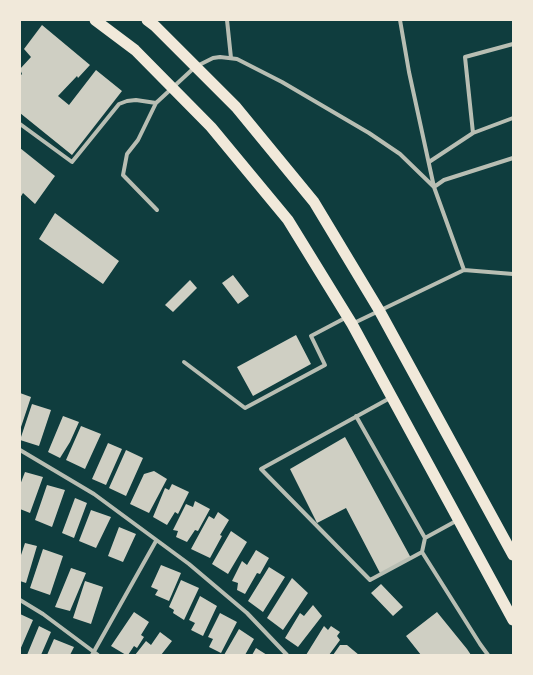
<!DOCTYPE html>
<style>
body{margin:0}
#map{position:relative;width:533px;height:675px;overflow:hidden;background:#0f3d3e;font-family:Lato,sans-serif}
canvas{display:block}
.frame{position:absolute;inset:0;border:21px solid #f1e9da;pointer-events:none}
</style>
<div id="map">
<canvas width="533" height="675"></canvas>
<div class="frame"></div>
</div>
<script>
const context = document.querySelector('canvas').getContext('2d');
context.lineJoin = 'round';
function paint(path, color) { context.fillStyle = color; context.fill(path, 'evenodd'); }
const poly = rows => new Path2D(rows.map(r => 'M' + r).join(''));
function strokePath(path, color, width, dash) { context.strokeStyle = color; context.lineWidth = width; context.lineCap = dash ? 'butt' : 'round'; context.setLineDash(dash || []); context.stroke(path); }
const building = poly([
 [42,25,90,65,78,78,77,76,58,96,69,105,96,70,122,91,72,155,20,113,20,76,22,74,20,69,31,57,24,49],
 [20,148,55,176,35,204,23,193,20,198],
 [55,213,119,261,103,284,39,239],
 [233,275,249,296,238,304,222,283],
 [190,280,197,288,173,312,165,305],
 [296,335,311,364,253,396,237,367],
 [20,393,31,397,20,430],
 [32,404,51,410,39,446,20,440],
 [63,416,79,422,70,442,60,458,48,452],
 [81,426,101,434,85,469,66,460],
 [345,437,411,558,381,575,346,508,317,523,290,469],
 [108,443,122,449,106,485,92,479],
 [126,450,143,458,126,496,109,488],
 [154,471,167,479,149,513,130,504,144,474],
 [25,472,43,477,30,513,20,509,20,485],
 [172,484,189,492,178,514,175,512,167,525,153,517,165,488,169,490],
 [47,485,65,490,52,527,35,520],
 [75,498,87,503,74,538,62,533],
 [195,501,210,509,198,531,195,530,187,542,176,537,178,531,173,530,186,504,193,507],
 [91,510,111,517,96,548,79,541],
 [218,512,229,520,220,535,222,536,210,558,191,549,209,516,214,519],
 [119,527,136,534,123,562,108,556],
 [231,531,247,542,228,574,212,564],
 [25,543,37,546,26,583,20,581,20,558],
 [43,549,63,556,50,595,30,588],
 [256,550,269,558,260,574,257,573,245,594,237,590,238,583,232,581,242,561,247,565],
 [161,565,181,573,169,601,155,595,158,590,151,587],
 [269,567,285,577,263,612,248,601],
 [71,568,86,573,70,611,55,607],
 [292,578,308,593,283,630,267,618],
 [181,580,199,588,184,620,173,613,174,610,169,607],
 [85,581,103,587,91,624,73,618],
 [381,584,403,607,393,616,371,593],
 [200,596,217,606,203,636,191,630,195,623,189,620],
 [313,605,322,616,298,647,285,638,300,613,304,616],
 [134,612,149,622,141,635,144,637,137,648,134,646,128,655,126,655,111,646],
 [437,612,467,649,471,655,421,655,406,636],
 [220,613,237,622,221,653,209,647,213,639,208,637],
 [20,614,33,620,20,650],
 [39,626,51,632,41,655,27,655],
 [324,626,328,630,331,626,340,632,337,636,340,640,329,655,306,655],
 [239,629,254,639,245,655,224,655],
 [160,632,172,641,161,655,135,655,146,641,151,645],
 [54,639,74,647,70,655,47,655],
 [340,645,347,645,359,655,333,655],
 [256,648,267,655,252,655]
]);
const service = poly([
 [227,20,231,58],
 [400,20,409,72,434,187],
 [156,103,138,140,127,154,123,175,157,210],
 [20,124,72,162,119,104,127,101,136,100,156,103,195,67,213,58,220,57,237,59,282,82,369,133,400,154,434,187],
 [473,133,465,57,513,44],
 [429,162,473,133,513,118],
 [464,270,434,187,444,180,513,158],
 [354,323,464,270,513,274],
 [184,362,245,408,325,365,311,336,347,317],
 [390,398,261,469,370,580,422,552,480,644,488,655],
 [356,416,425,538],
 [20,450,94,494,189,564,247,613,287,655],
 [422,552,425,538,456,521],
 [20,600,43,614,98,655],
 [92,655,156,541]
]);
const primary = poly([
 [95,20,135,50,211,127,288,220,352,324,513,620],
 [147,20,155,26,236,107,314,202,379,310,513,555]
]);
paint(building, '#cfcfc3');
strokePath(service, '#b8beb3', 4);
strokePath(primary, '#f1e9da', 11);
</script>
